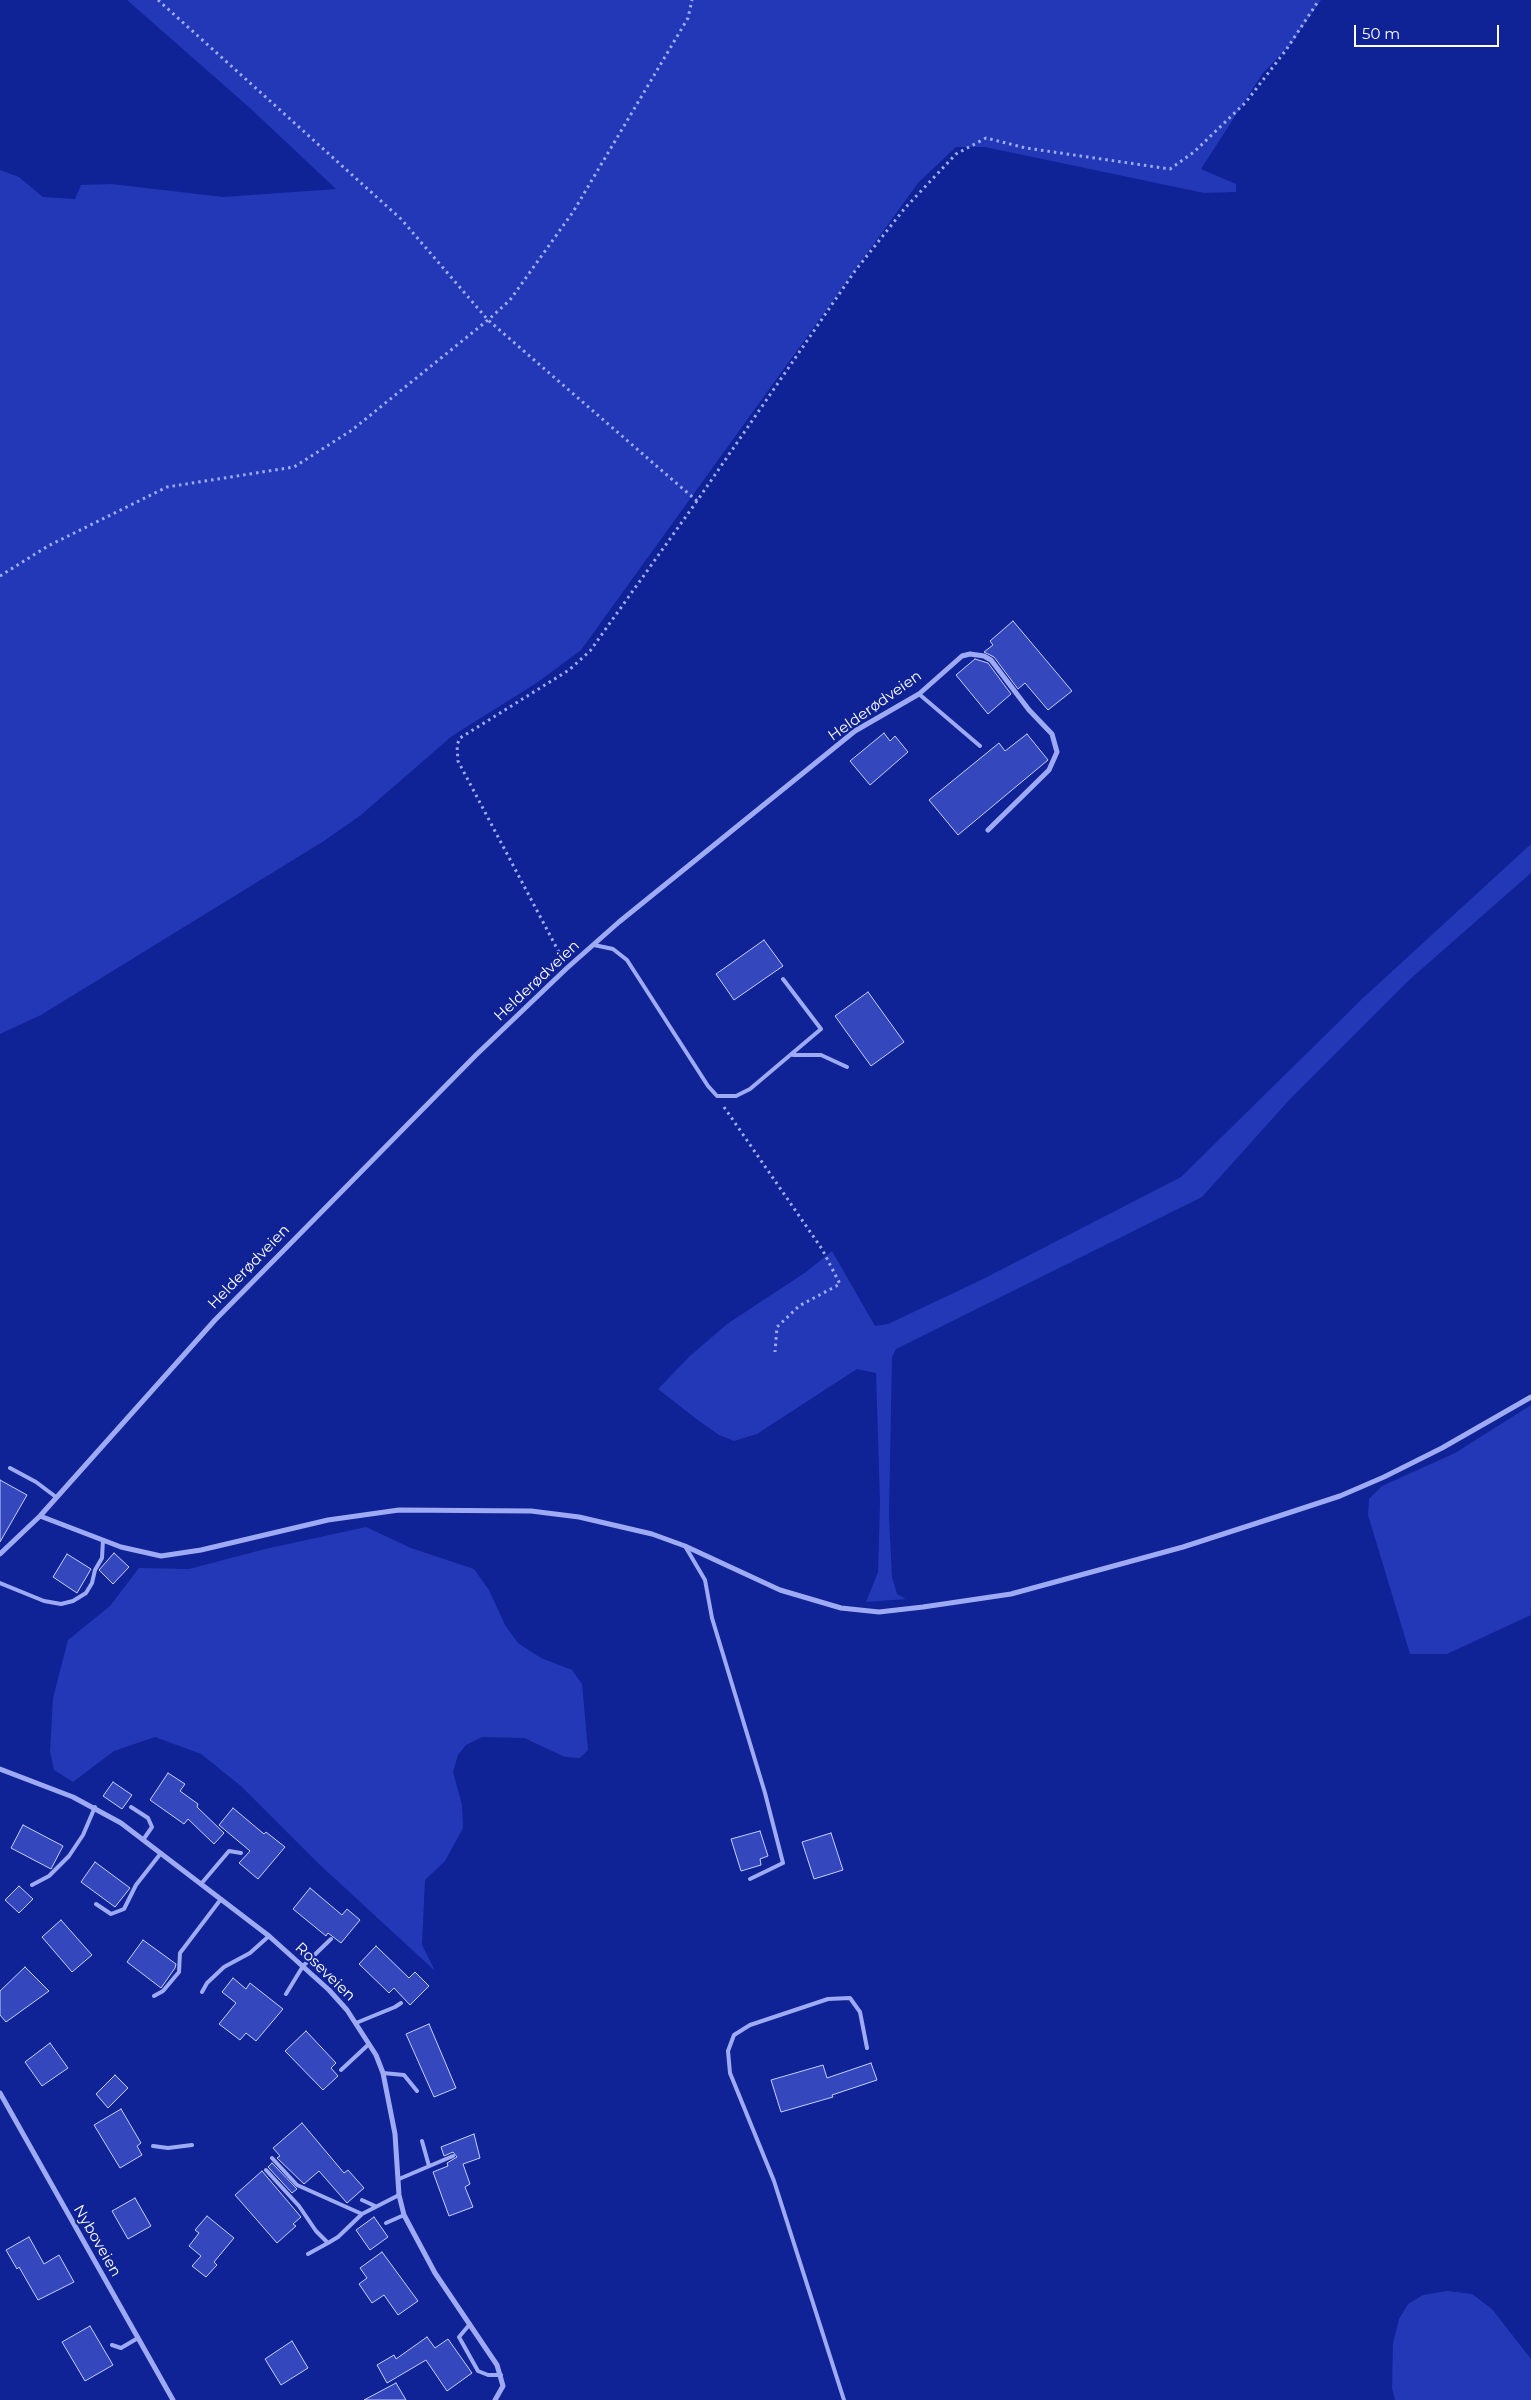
<!DOCTYPE html>
<meta charset="utf-8">
<style>
body{margin:0}
#map{position:relative;width:1531px;height:2400px;overflow:hidden;background:#0f2296;font-family:Montserrat,sans-serif}
canvas{display:block}
.scale{position:absolute;left:1354px;top:25px;width:145px;height:22px;box-sizing:border-box;border:2px solid #fff;border-top:0;padding-left:6px;font-size:15px;line-height:18px;white-space:nowrap;color:#fff;-webkit-text-stroke:4px #0f2296;paint-order:stroke}
</style>
<div id="map">
<canvas width="1531" height="2400"></canvas>
<div class="scale">50 m</div>
</div>
<script>
const context = document.querySelector('canvas').getContext('2d');
context.lineJoin = 'round';
function paint(path, color) { context.fillStyle = color; context.fill(path, 'evenodd'); }
const poly = rows => new Path2D(rows.map(r => 'M' + r).join(''));
function strokePath(path, color, width, dash) { context.strokeStyle = color; context.lineWidth = width; context.lineCap = dash ? 'butt' : 'round'; context.setLineDash(dash || []); context.stroke(path); }
function drawText(font, color, halo, rows, align = 'center') {
  context.font = font + ' Montserrat,sans-serif'; context.lineWidth = 4.5; context.setLineDash([]); context.textBaseline = 'middle'; context.strokeStyle = halo; context.fillStyle = color; for (const [text, x, y, turn = 0] of rows) {
    context.save(); context.translate(x, y); context.rotate((+turn || 0) * Math.PI / 180); context.textAlign = isNaN(turn) ? turn : align; if (halo) context.strokeText(text, 0, 0); context.fillText(text, 0, 0); context.restore();
  }
}
const green = poly([
 [127,0,1321,0,1292,43,1263,73,1201,169,1236,184,1236,192,1204,193,985,147,956,147,918,183,581,650,538,682,452,736,361,815,324,841,41,1015,0,1034,0,170,19,177,43,197,75,199,81,185,112,184,223,197,336,189,251,109],
 [1531,844,1531,873,1408,981,1291,1098,1202,1197,896,1349,892,1357,889,1516,892,1577,897,1594,906,1599,866,1602,878,1572,880,1503,876,1373,857,1369,757,1434,734,1441,719,1435,699,1421,658,1389,690,1356,727,1324,806,1272,832,1251,875,1326,888,1324,981,1280,1181,1177,1363,998],
 [1531,1405,1531,1615,1447,1654,1410,1654,1368,1515,1369,1499,1382,1486,1455,1453],
 [366,1527,411,1548,474,1569,489,1590,505,1625,518,1643,541,1658,572,1670,582,1684,588,1750,580,1758,565,1757,524,1738,482,1737,466,1745,458,1755,453,1772,462,1805,463,1828,445,1861,425,1880,422,1945,435,1971,319,1864,242,1787,201,1754,155,1737,114,1751,73,1782,54,1770,50,1751,53,1698,68,1640,110,1606,139,1568,189,1569,265,1549],
 [1447,2291,1472,2294,1492,2309,1531,2359,1531,2400,1395,2400,1392,2388,1393,2343,1399,2319,1408,2304,1423,2295]
]);
const building = poly([
 [1013,621,1072,691,1048,710,1025,683,1018,689,994,657,984,652,993,645,990,641,1013,621],
 [975,659,988,663,1011,694,988,714,956,675,975,659],
 [884,733,890,741,895,736,908,752,870,785,850,761,884,733],
 [1027,734,1048,760,958,835,929,800,999,743,1005,751,1027,734],
 [764,940,783,966,734,1000,716,974,764,940],
 [868,992,904,1042,871,1066,835,1016,868,992],
 [0,1480,27,1495,0,1542,0,1480],
 [114,1553,129,1567,113,1584,99,1570,114,1553],
 [67,1554,91,1569,77,1593,53,1577,67,1554],
 [168,1773,185,1784,180,1791,198,1804,197,1807,224,1833,214,1844,188,1819,184,1824,150,1800,168,1773],
 [113,1782,132,1795,122,1809,103,1796,113,1782],
 [233,1808,264,1834,266,1832,285,1847,258,1879,239,1863,250,1851,219,1825,233,1808],
 [23,1825,63,1846,51,1869,11,1848,23,1825],
 [760,1831,768,1856,760,1859,761,1865,741,1871,731,1839,760,1831],
 [831,1833,843,1870,814,1879,802,1842,831,1833],
 [95,1862,130,1888,115,1907,81,1882,95,1862],
 [19,1886,33,1899,19,1913,5,1900,19,1886],
 [310,1888,342,1915,347,1909,360,1920,341,1943,328,1933,326,1936,293,1909,310,1888],
 [61,1920,92,1955,72,1972,42,1937,61,1920],
 [143,1940,176,1964,175,1968,161,1988,127,1962,143,1940],
 [376,1946,409,1978,415,1972,429,1986,410,2005,394,1988,389,1993,359,1964,376,1946],
 [25,1967,49,1991,6,2022,0,2015,0,1991,25,1967],
 [233,1978,246,1989,250,1983,283,2009,256,2041,246,2033,240,2040,219,2024,236,2003,222,1992,233,1978],
 [429,2024,456,2088,434,2097,406,2034,429,2024],
 [306,2031,336,2063,331,2068,338,2076,323,2090,285,2051,306,2031],
 [50,2043,68,2068,42,2086,25,2062,50,2043],
 [871,2063,877,2080,832,2095,833,2097,781,2112,771,2080,823,2065,827,2078,871,2063],
 [115,2075,128,2088,108,2108,96,2094,115,2075],
 [121,2109,141,2143,137,2146,142,2155,120,2168,94,2125,121,2109],
 [302,2123,344,2173,348,2170,364,2188,347,2203,319,2171,304,2184,277,2158,280,2156,273,2148,302,2123],
 [474,2134,480,2158,463,2164,470,2184,465,2187,473,2207,449,2216,433,2172,448,2166,447,2163,457,2157,453,2152,444,2156,441,2147,474,2134],
 [272,2163,297,2189,292,2193,268,2167,272,2163],
 [262,2171,301,2217,293,2224,296,2226,277,2243,235,2195,262,2171],
 [135,2198,151,2226,128,2239,112,2211,135,2198],
 [207,2216,234,2238,214,2262,217,2265,206,2277,192,2266,201,2256,189,2246,199,2233,195,2230,207,2216],
 [374,2217,388,2237,370,2250,356,2230,374,2217],
 [29,2237,44,2264,59,2255,74,2282,38,2300,19,2267,17,2269,6,2250,29,2237],
 [382,2252,418,2301,398,2315,384,2295,372,2303,359,2284,367,2278,360,2268,382,2252],
 [90,2326,113,2365,85,2381,62,2342,90,2326],
 [427,2337,435,2348,448,2339,472,2373,447,2391,426,2360,387,2383,377,2365,394,2355,396,2359,427,2337],
 [292,2341,308,2368,281,2385,265,2359,292,2341],
 [396,2383,406,2400,364,2400,396,2383]
]);
const path = poly([
 [158,0,401,219,488,320,697,501,855,271,905,208,956,154,986,138,1026,148,1170,169,1194,152,1246,102,1286,50,1319,0],
 [0,576,48,546,167,487,294,467,352,430,488,320,510,300,573,212,688,18,692,0],
 [562,958,458,761,457,745,460,738,569,670,590,651,697,501],
 [724,1107,822,1249,840,1284,799,1306,777,1327,775,1352]
]);
const service = poly([
 [919,694,980,746],
 [594,945,613,949,627,960,708,1086,717,1096,736,1096,750,1089,821,1029,783,979],
 [793,1055,821,1055,847,1067],
 [10,1468,36,1482,56,1497],
 [685,1546,705,1580,712,1618,765,1793,783,1863,750,1879],
 [0,1583,44,1601,61,1604,73,1601,86,1593,92,1583,95,1570,102,1558,103,1540],
 [131,1807,148,1818,152,1827,143,1840],
 [201,1884,229,1851,241,1853],
 [32,1885,49,1876,69,1856,83,1835,95,1807],
 [96,1904,111,1914,124,1909,136,1885,161,1853],
 [202,1992,207,1983,224,1967,250,1953,269,1936],
 [286,1994,303,1966,331,1939],
 [154,1996,163,1991,179,1972,180,1953,221,1899],
 [356,2023,395,2007,401,2003],
 [341,2070,369,2044],
 [383,2073,404,2075,417,2091],
 [422,2141,429,2166],
 [153,2146,168,2148,192,2145],
 [272,2158,297,2185,362,2214],
 [266,2170,299,2206,316,2231,328,2243,338,2237,362,2214,399,2195],
 [399,2179,453,2156],
 [362,2200,375,2206],
 [386,2223,404,2215],
 [308,2254,328,2243],
 [470,2324,459,2337,478,2371,488,2375,501,2375],
 [112,2345,121,2348,138,2338],
 [844,2400,774,2181,730,2073,728,2051,734,2035,750,2025,828,1999,850,1998,860,2012,867,2048]
]);
const minor = poly([
 [40,1516,121,1547,161,1556,201,1550,328,1520,399,1510,531,1511,579,1517,652,1534,685,1546,780,1590,841,1608,879,1612,923,1607,1011,1594,1183,1547,1282,1515,1340,1496,1384,1477,1442,1448,1531,1397],
 [0,1554,40,1516,215,1320,476,1055,567,968,619,922,855,731,919,694,962,656,970,654,984,656,991,660,1029,710,1052,734,1057,752,1049,770,988,830],
 [0,1769,73,1797,121,1823,269,1936,329,1990,347,2010,376,2055,383,2073,395,2134,399,2195,404,2215,435,2273,497,2365,503,2386,495,2400],
 [0,2093,173,2400]
]);
const streetNames = [
 ["Helderødveien",875,706,-35],
 ["Helderødveien",537,981,-43],
 ["Helderødveien",249,1267,-46],
 ["Roseveien",325,1972,44],
 ["Nyboveien",97,2241,60]
];
paint(green, '#2238b6');
paint(building, '#3447bd');
strokePath(building, '#c6cffe', 1);
strokePath(path, '#9eabf4', 3, [2.5, 4]);
strokePath(service, '#9eabf4', 4);
strokePath(minor, '#9eabf4', 5);
drawText('15px', '#fff', '#0f2296', streetNames);
</script>
